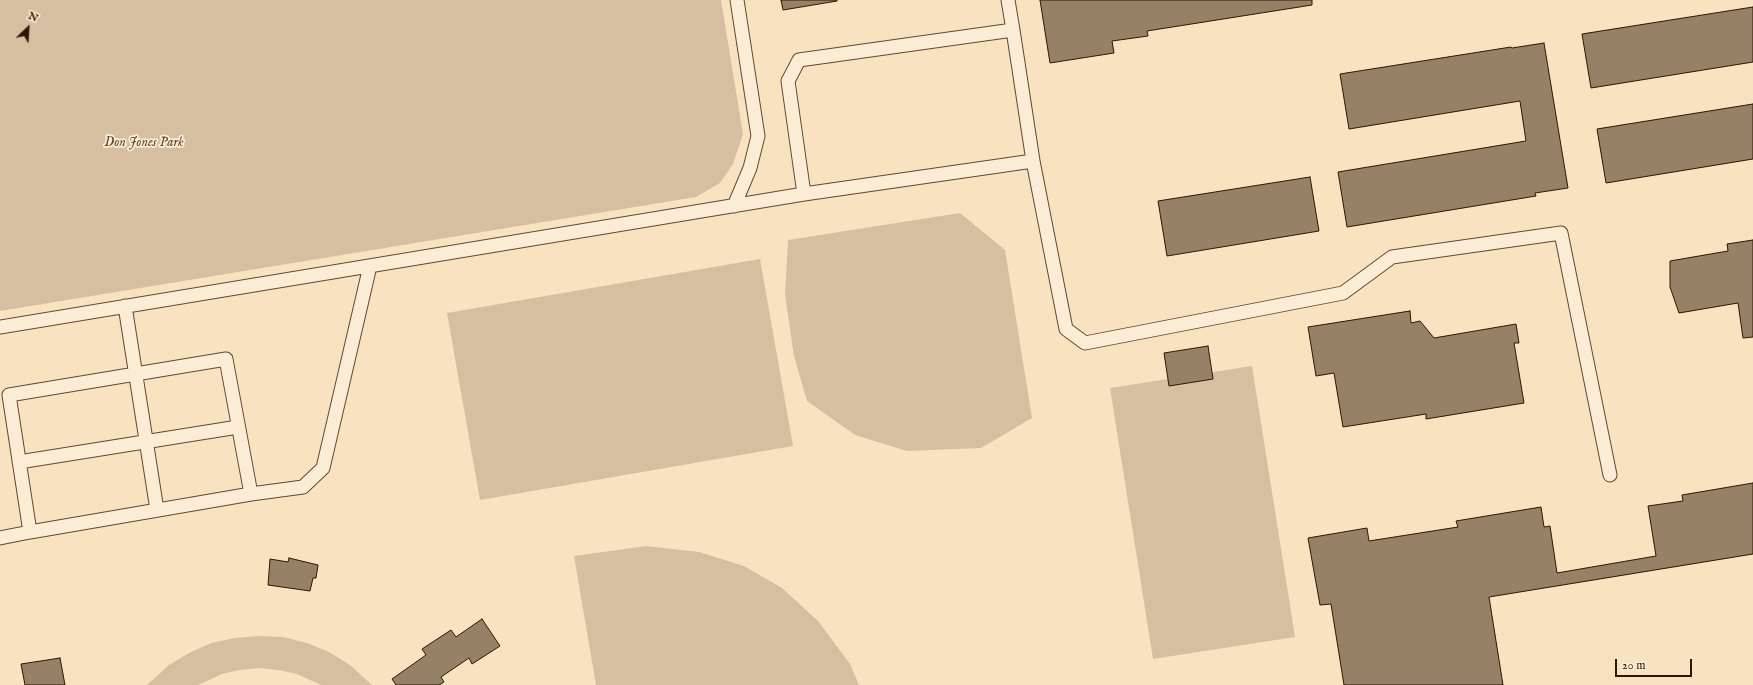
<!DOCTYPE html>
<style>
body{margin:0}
#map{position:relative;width:1753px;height:685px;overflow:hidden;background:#f9e2c0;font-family:"IM FELL English",serif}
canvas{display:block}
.north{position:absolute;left:8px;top:8px;width:40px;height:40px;-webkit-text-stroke:3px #fbecd6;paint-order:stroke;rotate:25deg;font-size:11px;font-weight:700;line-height:16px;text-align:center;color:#2a1705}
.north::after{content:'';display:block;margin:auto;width:14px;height:18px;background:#2a1705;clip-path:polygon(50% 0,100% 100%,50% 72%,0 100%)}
.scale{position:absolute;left:1615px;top:659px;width:77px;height:18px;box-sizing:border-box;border:2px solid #2a1705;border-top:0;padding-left:5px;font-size:12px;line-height:14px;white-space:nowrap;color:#2a1705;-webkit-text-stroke:3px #fbecd6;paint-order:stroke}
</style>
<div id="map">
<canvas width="1753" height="685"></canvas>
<div class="north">N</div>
<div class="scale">20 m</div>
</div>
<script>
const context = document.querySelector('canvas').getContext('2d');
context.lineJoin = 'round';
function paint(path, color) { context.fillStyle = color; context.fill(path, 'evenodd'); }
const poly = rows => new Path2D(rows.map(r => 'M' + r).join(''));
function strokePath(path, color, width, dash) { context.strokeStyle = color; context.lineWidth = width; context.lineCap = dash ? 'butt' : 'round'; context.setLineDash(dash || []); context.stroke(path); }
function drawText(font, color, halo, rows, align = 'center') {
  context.font = font + ' "IM FELL English",serif'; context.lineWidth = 3.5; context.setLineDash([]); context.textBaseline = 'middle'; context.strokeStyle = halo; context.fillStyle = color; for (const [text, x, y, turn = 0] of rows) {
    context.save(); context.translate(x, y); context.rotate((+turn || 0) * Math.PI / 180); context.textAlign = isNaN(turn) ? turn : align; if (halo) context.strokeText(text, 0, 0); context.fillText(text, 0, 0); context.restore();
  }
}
const green = poly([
 [0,0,721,0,743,134,733,164,720,183,696,197,0,311],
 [960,213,1005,250,1032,418,981,448,907,451,855,435,807,401,794,356,785,295,788,240],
 [760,259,793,446,480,500,447,313],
 [1252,366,1295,637,1153,659,1110,388],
 [646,546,699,552,744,566,782,588,818,621,850,664,859,685,596,685,574,556],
 [259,636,283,637,307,643,329,652,350,665,372,685,321,685,297,674,278,670,259,668,240,670,222,674,198,685,147,685,169,665,189,653,211,643,235,638]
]);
const building = poly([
 [781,0,837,0,837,1,783,10,781,0],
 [1040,0,1312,0,1312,5,1147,31,1148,36,1112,41,1114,53,1050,63,1040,0],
 [1753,7,1753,62,1591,88,1582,34,1753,7],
 [1544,43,1568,188,1535,193,1536,196,1347,227,1338,172,1526,141,1520,101,1349,129,1340,74,1511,47,1512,48,1544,43],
 [1753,104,1753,159,1606,183,1597,129,1753,104],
 [1310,177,1319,231,1167,256,1158,201,1310,177],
 [1753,240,1753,337,1743,338,1738,303,1679,313,1670,287,1670,261,1728,251,1727,244,1753,240],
 [1410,311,1411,323,1420,321,1434,338,1516,324,1519,343,1514,343,1524,403,1426,419,1426,414,1343,427,1334,373,1316,376,1308,327,1410,311],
 [1208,346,1213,379,1169,386,1164,353,1208,346],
 [1753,483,1753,554,1489,597,1503,685,1344,685,1331,604,1320,605,1308,538,1367,528,1369,541,1458,527,1456,521,1541,507,1544,527,1550,526,1557,573,1656,556,1648,506,1683,501,1682,495,1753,483],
 [289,558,318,565,316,578,313,578,310,591,268,585,270,559,288,562,289,558],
 [482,619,500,646,472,664,469,658,441,677,444,682,439,685,396,685,392,679,426,655,422,649,451,630,456,637,482,619],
 [60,658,65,685,25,685,21,664,60,658]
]);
const lane = poly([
 [1008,0,1013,30],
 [804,194,788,81,799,60,1013,30,1033,161],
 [734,206,750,168,758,136,737,0],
 [125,306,157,510],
 [0,327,804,194,1033,161,1066,329,1085,343,1343,293,1392,257,1561,233,1610,475],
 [19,462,238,427],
 [251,494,226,359,9,395,30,532,251,494,303,487,323,468,370,266],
 [0,538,30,532]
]);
const parkNames = [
 ["Don Jones Park",144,143]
];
paint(green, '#d6bfa0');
paint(building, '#968166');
strokePath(building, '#2a1705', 1);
strokePath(lane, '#5e4a34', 15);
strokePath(lane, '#fbecd6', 13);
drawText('italic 14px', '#5e4934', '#fbecd6', parkNames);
</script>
